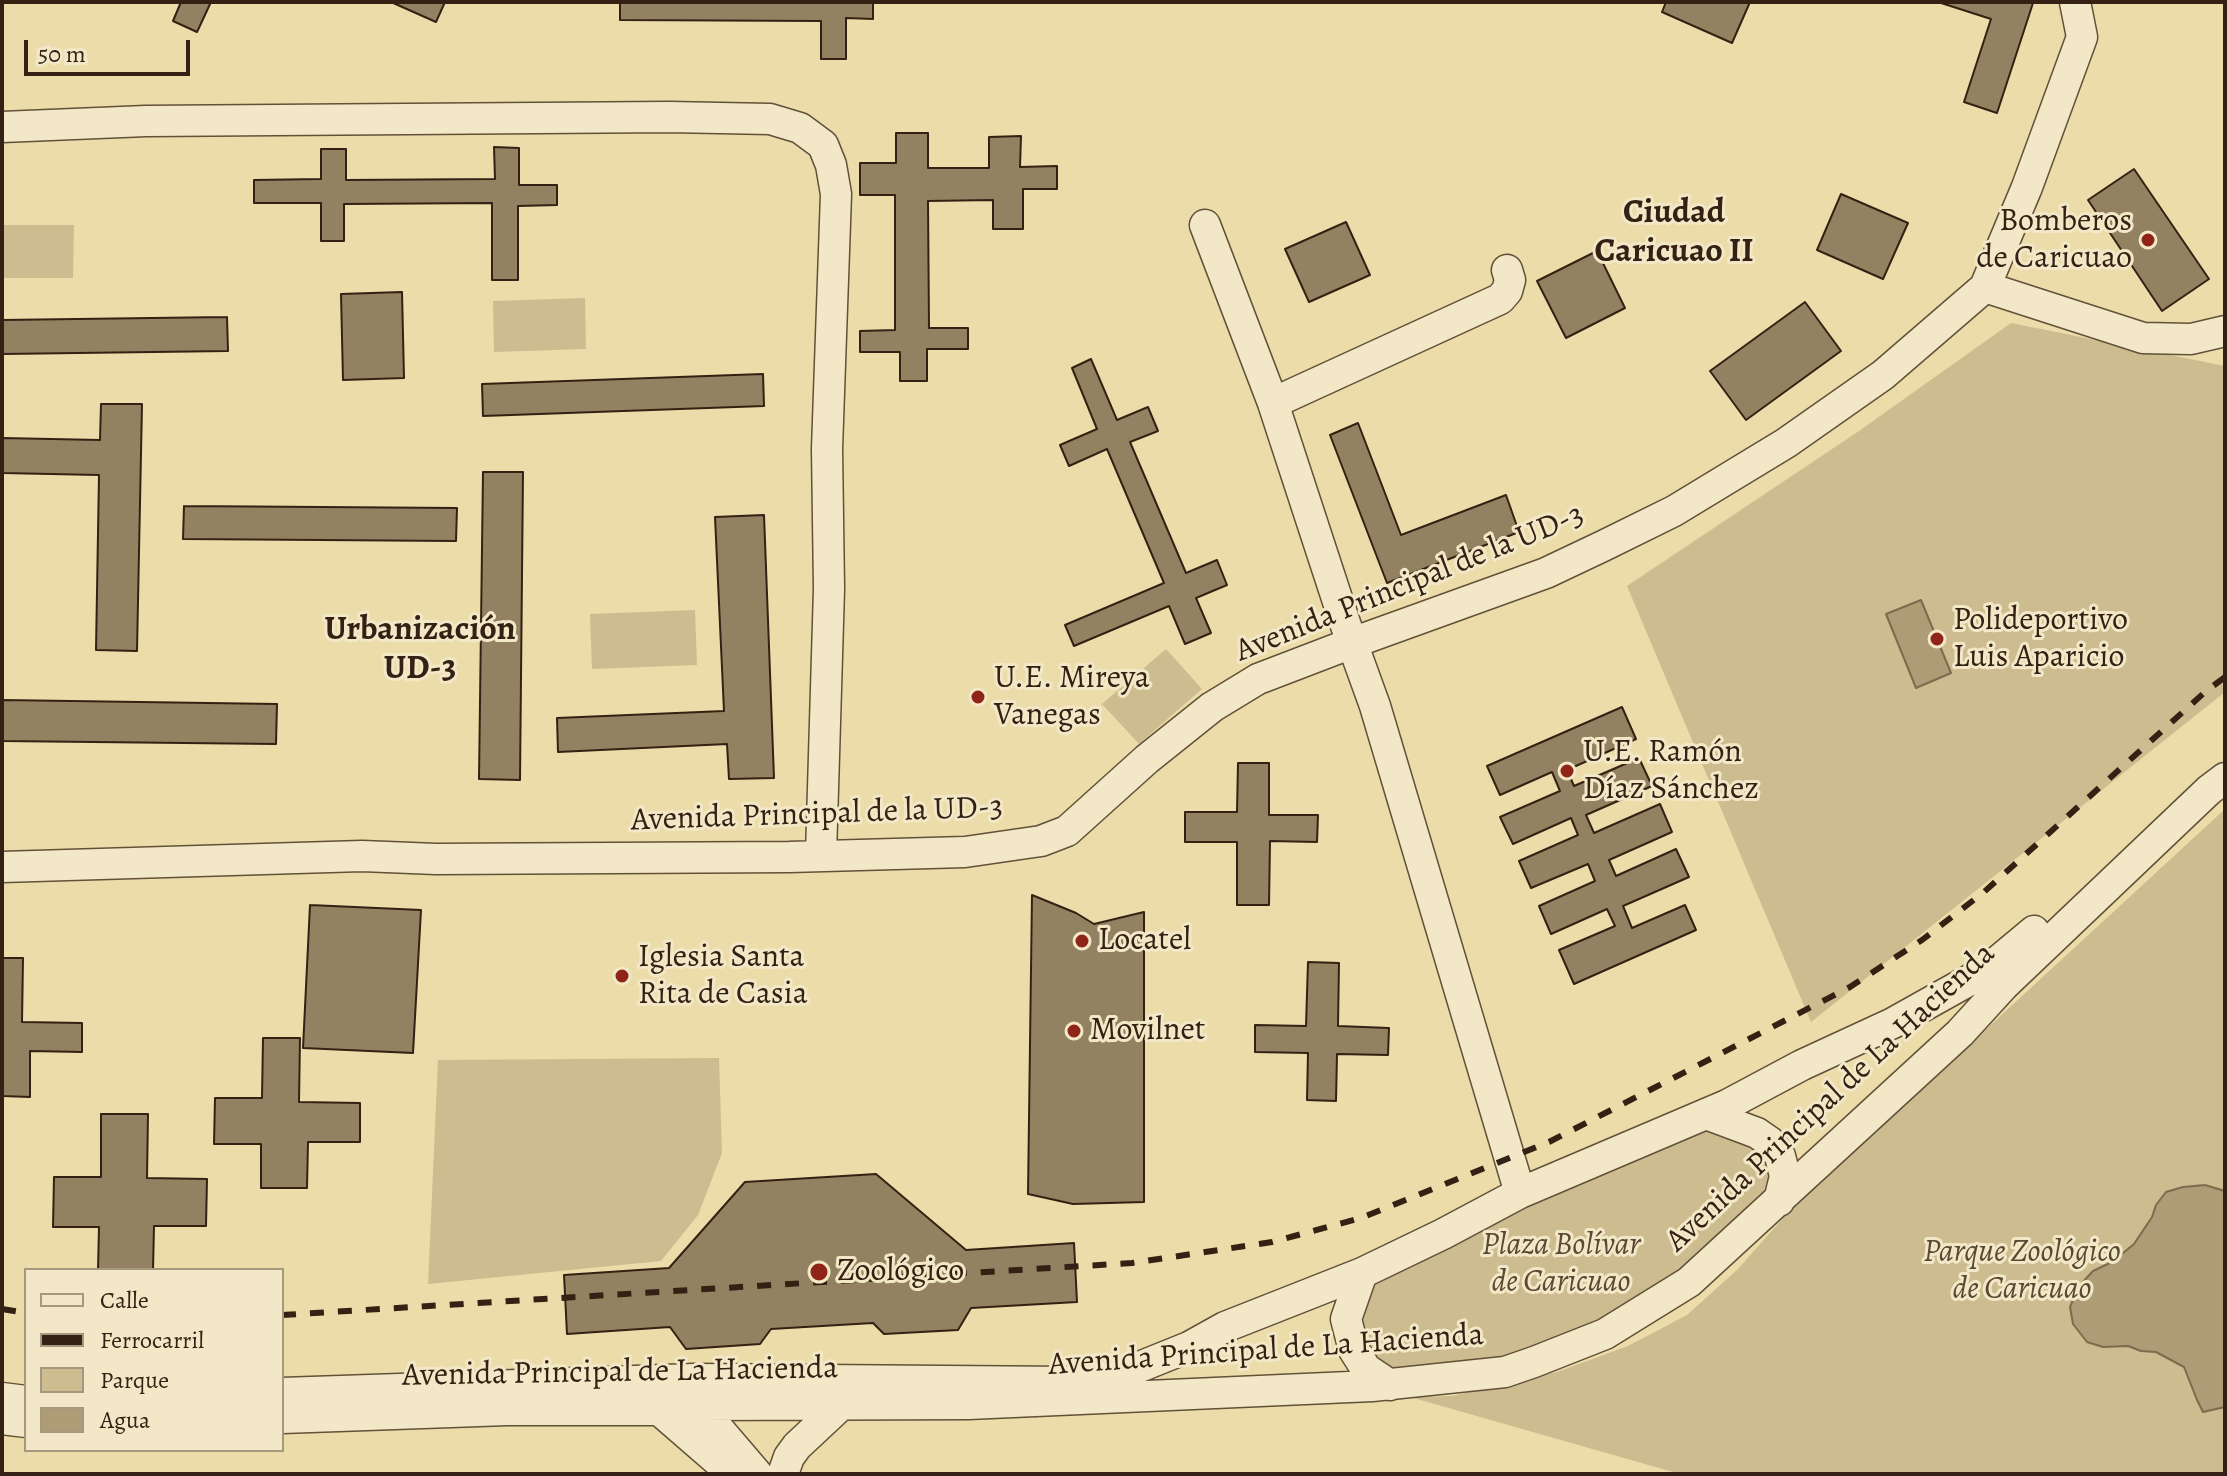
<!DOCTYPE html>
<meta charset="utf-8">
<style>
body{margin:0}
#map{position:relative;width:2227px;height:1476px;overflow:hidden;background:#ebdca9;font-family:Alegreya,serif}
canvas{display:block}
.frame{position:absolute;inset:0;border:4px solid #342113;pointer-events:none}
.legend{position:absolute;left:24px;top:1268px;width:260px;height:184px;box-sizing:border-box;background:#f2e8c7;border:2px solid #a6987f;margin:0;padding:10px 14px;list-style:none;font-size:24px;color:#342113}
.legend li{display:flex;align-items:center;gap:16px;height:40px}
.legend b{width:40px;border:2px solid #a6987f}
.scale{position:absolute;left:24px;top:40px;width:166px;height:36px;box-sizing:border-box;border:4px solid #342113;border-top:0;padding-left:10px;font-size:24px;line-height:28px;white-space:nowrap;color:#342113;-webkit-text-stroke:6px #f2e8c7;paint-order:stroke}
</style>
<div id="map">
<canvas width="2227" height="1476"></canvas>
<div class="frame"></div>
<ul class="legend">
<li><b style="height:10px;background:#f2e8c7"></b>Calle</li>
<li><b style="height:10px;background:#342113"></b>Ferrocarril</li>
<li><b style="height:22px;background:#ccbc90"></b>Parque</li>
<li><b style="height:22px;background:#ad9c76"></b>Agua</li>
</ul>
<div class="scale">50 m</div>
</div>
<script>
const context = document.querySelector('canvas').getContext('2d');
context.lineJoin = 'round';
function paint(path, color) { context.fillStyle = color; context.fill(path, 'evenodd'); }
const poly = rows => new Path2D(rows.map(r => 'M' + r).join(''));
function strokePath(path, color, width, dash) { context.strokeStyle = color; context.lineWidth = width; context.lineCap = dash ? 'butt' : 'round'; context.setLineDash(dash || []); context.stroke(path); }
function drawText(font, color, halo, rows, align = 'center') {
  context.font = font + ' Alegreya,serif'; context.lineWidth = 6; context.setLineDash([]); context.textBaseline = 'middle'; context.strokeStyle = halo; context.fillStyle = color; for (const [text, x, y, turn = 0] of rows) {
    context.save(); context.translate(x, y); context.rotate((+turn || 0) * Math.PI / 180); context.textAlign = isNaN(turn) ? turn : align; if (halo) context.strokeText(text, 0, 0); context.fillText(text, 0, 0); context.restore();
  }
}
const green = poly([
 [2,225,74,225,73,278,2,278],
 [585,298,586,349,494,352,493,301],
 [2011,323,2225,366,2225,692,1811,1022,1627,586,1859,431],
 [695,610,697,665,592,669,590,614],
 [1166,649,1202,689,1139,744,1102,704],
 [2225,809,2225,1474,1680,1474,1410,1397,1452,1396,1557,1372,1628,1346,1687,1315,1738,1269,1792,1208],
 [719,1058,722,1153,698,1215,661,1261,428,1284,438,1060],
 [1706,1114,1757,1133,1785,1176,1689,1282,1505,1372,1366,1369,1354,1295,1362,1273]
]);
const water = poly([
 [1921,600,1951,673,1916,688,1886,614,1921,600],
 [2205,1185,2225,1191,2225,1407,2203,1412,2197,1400,2184,1367,2156,1352,2141,1351,2128,1346,2103,1347,2087,1342,2073,1324,2070,1307,2079,1286,2093,1271,2112,1262,2134,1244,2152,1217,2156,1205,2166,1192,2183,1187,2205,1185]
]);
const building = poly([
 [181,2,211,2,197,32,173,21,181,2],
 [391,2,445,2,436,22,391,2],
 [620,2,873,2,873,19,846,18,846,59,821,59,821,21,620,20,620,2],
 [1666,2,1750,2,1732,43,1662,12,1666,2],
 [1938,2,2033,3,1997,113,1964,102,1991,19,1938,2],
 [896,133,928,133,928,168,989,168,989,137,1021,136,1020,167,1057,166,1057,189,1023,189,1023,229,993,229,993,200,928,201,929,328,968,328,968,349,927,349,927,381,900,381,900,352,860,352,860,331,895,330,895,195,860,195,860,163,896,163,896,133],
 [494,147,519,148,519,185,557,185,557,205,518,206,518,280,492,280,492,203,344,204,344,241,321,241,321,203,254,203,254,180,321,179,321,149,346,149,346,180,495,179,494,147],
 [2134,169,2209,279,2162,311,2088,200,2134,169],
 [1841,194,1908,223,1883,279,1817,250,1841,194],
 [1346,222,1370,275,1309,302,1285,249,1346,222],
 [1597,251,1625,308,1566,338,1537,281,1597,251],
 [402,292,404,378,343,380,341,294,402,292],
 [1805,302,1841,351,1746,420,1710,371,1805,302],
 [227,317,228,351,2,354,2,320,227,317],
 [1091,359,1117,420,1148,407,1158,431,1130,442,1186,573,1217,560,1227,585,1196,598,1211,633,1185,644,1169,606,1074,646,1065,625,1164,583,1107,449,1069,466,1060,445,1097,429,1072,368,1091,359],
 [763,374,764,406,483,416,482,384,763,374],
 [101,404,142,404,137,651,96,650,99,475,2,473,2,438,100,440,101,404],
 [1358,423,1401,535,1506,495,1519,532,1387,583,1330,435,1358,423],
 [483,472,523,472,520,780,479,779,483,472],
 [184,506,457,508,456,541,183,539,184,506],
 [764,515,774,778,729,779,727,744,558,752,557,718,724,711,715,517,764,515],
 [2,700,277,704,276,744,2,741,2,700],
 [1622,707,1636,739,1567,770,1574,786,1639,758,1652,786,1586,815,1594,833,1660,804,1672,832,1609,860,1616,876,1676,849,1689,877,1623,906,1632,928,1685,905,1696,930,1574,984,1559,950,1615,926,1607,909,1551,934,1539,906,1595,881,1588,864,1531,888,1519,861,1578,835,1571,818,1513,844,1500,817,1560,791,1552,772,1500,795,1487,766,1622,707],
 [1238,763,1269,763,1269,815,1318,815,1317,842,1270,841,1269,905,1237,905,1237,842,1185,842,1185,812,1237,812,1238,763],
 [1032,895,1076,913,1094,924,1144,912,1144,1202,1073,1204,1028,1194,1032,895],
 [310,905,421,910,413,1053,303,1048,310,905],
 [2,958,23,958,22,1022,82,1023,82,1052,30,1051,30,1097,2,1096,2,958],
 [1308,962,1339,963,1338,1026,1389,1028,1388,1055,1337,1054,1336,1101,1307,1100,1308,1053,1255,1052,1255,1025,1306,1026,1308,962],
 [263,1038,300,1038,299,1102,360,1103,360,1142,308,1142,307,1188,261,1188,261,1144,214,1144,215,1098,262,1098,263,1038],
 [101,1114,148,1114,147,1178,207,1179,206,1226,154,1226,153,1270,98,1270,99,1227,53,1227,54,1177,101,1177,101,1114],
 [876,1174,966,1250,1074,1243,1077,1302,971,1308,958,1330,884,1334,873,1323,771,1329,760,1344,686,1349,670,1327,567,1334,564,1275,669,1268,745,1182,876,1174]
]);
const minor = poly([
 [2,127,146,121,669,117,770,119,800,128,823,145,831,165,836,194,827,449,829,589,821,855],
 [1205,225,1273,403,1345,623,1375,706,1520,1193],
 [1985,287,2143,338,2191,339,2225,331],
 [1273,403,1500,299,1507,291,1510,280,1507,270],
 [2,867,362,856,436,859,789,857,965,852,1041,841,1067,831,1147,759,1212,707,1258,679,1352,643,1546,573,1603,546,1674,511,1786,443,1883,375,1985,287,2027,187,2082,37,2075,2],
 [1706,1114,1757,1133,1770,1142,1780,1156,1785,1176,1779,1201],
 [1362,1273,1346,1319,1354,1350,1366,1369,1390,1385],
 [282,1393,694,1379,1069,1382,1127,1372,1189,1347,1225,1327,1362,1273,1443,1234,1520,1193,1727,1105,1802,1065,1893,1023,1986,971,2034,931],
 [2,1398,26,1401],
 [698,1405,757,1474],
 [658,1409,733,1474],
 [282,1418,507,1410,651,1410,698,1405,968,1404,1372,1386,1505,1372,1534,1362,1605,1334,1689,1282,1960,1033,2003,986,2209,790,2225,778],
 [2,1419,26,1422],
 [783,1474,789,1457,797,1446,842,1404]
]);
const rail = poly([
 [2,1309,26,1313],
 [282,1315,1132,1263,1272,1242,1361,1218,1549,1142,1850,987,1922,940,1984,892,2205,692,2225,677]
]);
const markers = [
 [2148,240,8,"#8f2418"],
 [1937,639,8,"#8f2418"],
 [978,697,8,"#8f2418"],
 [1567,771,8,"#8f2418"],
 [1082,941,8,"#8f2418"],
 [622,976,8,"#8f2418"],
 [1074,1031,8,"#8f2418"],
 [819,1272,10,"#8f2418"]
];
const poiNames = [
 ["Bomberos",2132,222,"right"],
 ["de Caricuao",2132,259,"right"],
 ["Polideportivo",1953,621],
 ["Luis Aparicio",1953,658],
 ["U.E. Mireya",994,679],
 ["Vanegas",994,716],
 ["U.E. Ramón",1583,753],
 ["Díaz Sánchez",1583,790],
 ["Locatel",1098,941],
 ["Iglesia Santa",638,958],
 ["Rita de Casia",638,995],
 ["Movilnet",1090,1031],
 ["Zoológico",837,1272]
];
const streetNames = [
 ["Avenida Principal de la UD-3",1410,584,-22],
 ["Avenida Principal de la UD-3",817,815,-2],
 ["Avenida Principal de La Hacienda",1831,1098,-43],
 ["Avenida Principal de La Hacienda",1266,1351,-4],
 ["Avenida Principal de La Hacienda",620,1373,-1]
];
const parkNames = [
 ["Plaza Bolívar",1561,1246],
 ["de Caricuao",1561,1283],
 ["Parque Zoológico",2022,1253],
 ["de Caricuao",2022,1290]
];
const neighbourhoodNames = [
 ["Ciudad",1674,214],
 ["Caricuao II",1674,253],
 ["Urbanización",420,631],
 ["UD-3",420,670]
];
paint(green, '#ccbc90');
paint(water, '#ad9c76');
strokePath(water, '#7d6b4e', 2);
paint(building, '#938261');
strokePath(building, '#342113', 2);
strokePath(minor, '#625038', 33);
strokePath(minor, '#f2e8c7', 30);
strokePath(rail, '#342113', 6, [14, 14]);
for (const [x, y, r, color] of markers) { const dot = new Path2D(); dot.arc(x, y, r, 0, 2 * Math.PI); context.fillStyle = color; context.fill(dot); strokePath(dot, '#f2e8c7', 3); }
drawText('32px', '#342113', '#f2e8c7', poiNames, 'left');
drawText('32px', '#342113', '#f2e8c7', streetNames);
drawText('italic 32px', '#5a4832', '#f2e8c7', parkNames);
drawText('bold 34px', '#342113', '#f2e8c7', neighbourhoodNames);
</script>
